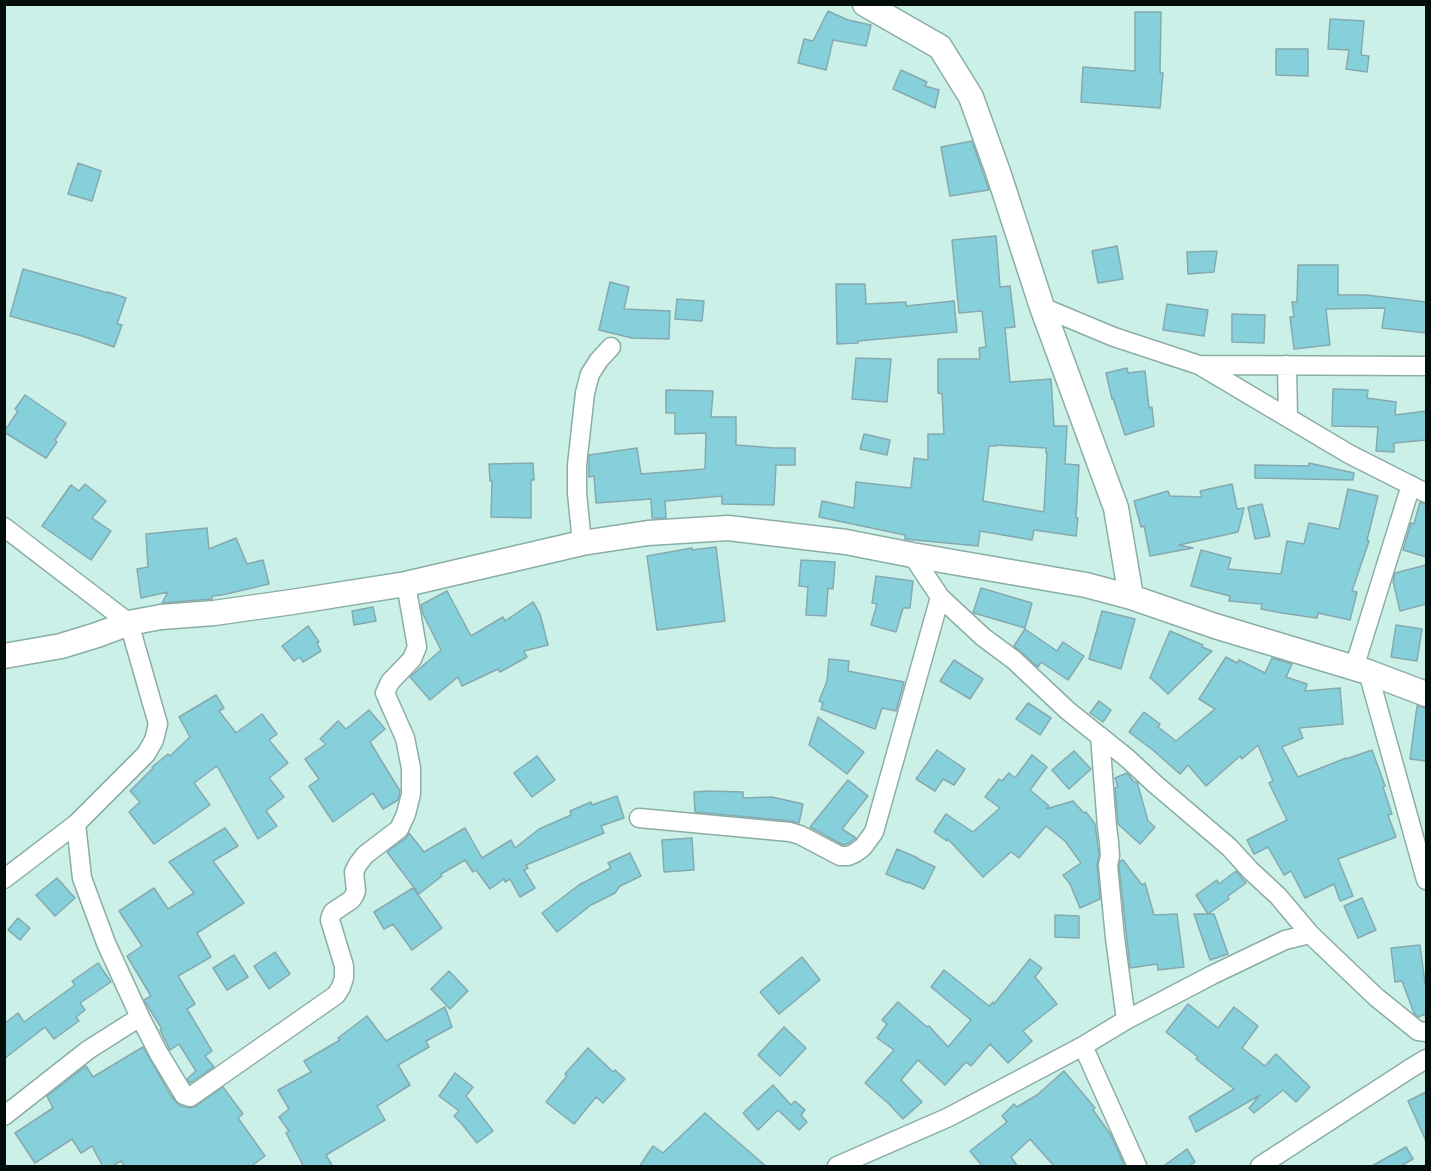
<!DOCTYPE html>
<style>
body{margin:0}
#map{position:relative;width:1431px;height:1171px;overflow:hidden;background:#cbf0e7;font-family:"Source Sans 3",sans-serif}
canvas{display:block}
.frame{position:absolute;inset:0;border:6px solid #030e0c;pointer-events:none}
</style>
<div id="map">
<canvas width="1431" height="1171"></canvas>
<div class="frame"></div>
</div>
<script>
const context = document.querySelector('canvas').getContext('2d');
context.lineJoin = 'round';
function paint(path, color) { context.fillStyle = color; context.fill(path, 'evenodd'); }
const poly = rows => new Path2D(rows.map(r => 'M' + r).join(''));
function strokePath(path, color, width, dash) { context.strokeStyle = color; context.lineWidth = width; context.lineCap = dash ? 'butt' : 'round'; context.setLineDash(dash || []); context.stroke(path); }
const building = poly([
 [828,11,848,20,871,25,866,46,833,40,826,70,798,63,804,39,813,41,828,11],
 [1135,12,1161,12,1160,73,1163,73,1160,108,1081,102,1083,67,1135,71,1135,12],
 [1330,19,1364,21,1361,55,1369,56,1367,72,1346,69,1349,50,1328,49,1330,19],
 [1276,49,1308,49,1308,76,1276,75,1276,49],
 [901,70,927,82,925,86,939,90,935,108,893,89,901,70],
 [972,141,989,190,950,196,941,147,972,141],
 [78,163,101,171,92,201,68,194,78,163],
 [996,236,1000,287,1010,286,1015,327,1005,328,1010,382,1051,379,1054,426,1067,426,1065,464,1079,465,1076,518,1078,518,1076,536,1034,530,1032,540,980,531,978,546,905,539,905,535,819,517,822,501,854,508,856,482,911,488,914,458,928,460,928,434,944,434,942,394,938,393,938,359,980,359,979,348,986,347,982,311,959,313,952,240,996,236],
 [996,445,1046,448,1046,453,1047,453,1044,512,983,501,989,446,996,446,996,445],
 [1117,246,1123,279,1098,283,1092,251,1117,246],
 [1217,251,1214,272,1188,274,1187,252,1217,251],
 [1298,265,1338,265,1338,295,1366,295,1426,302,1426,333,1382,328,1385,308,1326,309,1330,345,1294,349,1290,317,1294,317,1292,302,1297,302,1298,265],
 [23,269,108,293,108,292,126,298,117,324,122,325,114,347,82,336,10,316,23,269],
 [610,282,629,287,624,309,670,311,669,339,632,338,599,330,610,282],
 [836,284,865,284,866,304,906,302,906,306,954,301,957,332,858,341,858,343,837,344,836,284],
 [677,299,704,301,702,321,675,319,677,299],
 [1167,304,1208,310,1204,336,1163,330,1167,304],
 [1232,314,1265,315,1264,343,1232,342,1232,314],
 [856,358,891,359,887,402,852,399,856,358],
 [1127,368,1128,373,1145,371,1149,408,1152,407,1154,426,1125,435,1113,398,1112,399,1106,373,1127,368],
 [1333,389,1368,390,1367,398,1396,402,1395,415,1426,411,1426,440,1394,443,1394,452,1376,451,1378,427,1332,426,1333,389],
 [666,390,713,391,711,417,736,417,736,445,775,448,795,448,795,465,776,465,774,505,722,504,722,496,665,501,666,518,652,518,651,499,596,503,594,476,589,477,589,455,637,448,641,474,705,469,706,433,675,434,675,413,666,413,666,390],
 [25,395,66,423,55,440,57,442,46,458,4,432,18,411,15,409,25,395],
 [864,434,890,440,887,455,860,449,864,434],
 [533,463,534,480,531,480,531,518,491,517,492,481,490,481,489,464,533,463],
 [1309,463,1354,473,1353,480,1255,478,1255,465,1309,466,1309,463],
 [85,484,106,501,92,518,111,531,91,560,42,526,71,485,79,491,85,484],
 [1232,484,1237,509,1244,508,1238,532,1179,545,1193,548,1150,556,1144,526,1141,527,1134,501,1168,491,1170,496,1202,497,1200,491,1232,484],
 [1348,489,1378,496,1367,540,1369,541,1352,591,1357,592,1350,620,1318,613,1317,618,1282,613,1261,609,1262,604,1229,601,1230,596,1191,586,1201,550,1231,558,1228,569,1281,574,1287,541,1304,544,1309,523,1339,529,1348,489],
 [1420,502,1426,504,1426,557,1403,550,1411,523,1414,524,1420,502],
 [1262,504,1270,536,1255,539,1248,507,1262,504],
 [207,528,209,549,236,538,247,564,263,560,269,584,222,595,212,596,212,599,162,603,168,592,141,598,137,569,148,567,146,534,207,528],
 [716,547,725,621,657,630,647,556,692,548,692,550,716,547],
 [801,560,835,562,833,589,828,588,826,616,806,615,808,587,799,586,801,560],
 [1426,565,1426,604,1400,611,1393,581,1395,573,1426,565],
 [876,576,913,581,910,608,903,608,896,632,871,625,877,604,872,603,876,576],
 [981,588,1032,603,1025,628,974,613,973,613,981,588],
 [447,591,471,636,503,617,505,621,533,602,540,614,548,645,524,651,527,657,500,672,498,669,462,686,458,677,430,700,410,677,441,650,423,614,421,605,447,591],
 [373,607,376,621,354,625,352,611,373,607],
 [1102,611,1135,619,1121,669,1089,659,1102,611],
 [1396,625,1422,629,1417,661,1391,657,1396,625],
 [308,626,319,642,317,643,321,651,303,662,300,657,294,661,282,646,308,626],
 [1025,629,1057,651,1063,642,1084,656,1068,680,1041,662,1038,667,1014,646,1025,629],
 [1170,631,1203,645,1202,647,1212,651,1168,694,1153,680,1150,678,1170,631],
 [1226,657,1237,663,1239,660,1265,673,1272,658,1292,664,1286,677,1307,684,1305,691,1340,688,1343,724,1299,728,1303,738,1282,747,1298,777,1346,758,1346,759,1372,750,1385,786,1383,787,1392,814,1388,815,1396,837,1338,859,1353,896,1340,901,1334,884,1305,898,1291,871,1284,875,1268,847,1254,854,1247,840,1287,820,1269,783,1273,781,1258,745,1242,759,1240,756,1206,786,1188,765,1180,774,1154,751,1129,732,1144,712,1160,724,1158,727,1176,741,1215,709,1199,699,1226,657],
 [829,659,849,661,848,671,904,682,896,711,882,708,875,729,821,709,823,703,819,701,827,681,829,659],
 [954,660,983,679,970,699,940,681,954,660],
 [216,695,224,708,219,711,236,733,262,714,277,734,269,740,288,763,269,778,284,797,266,811,277,826,258,839,217,766,194,783,210,805,154,844,129,812,140,802,130,791,153,768,152,767,168,754,170,756,190,737,179,717,216,695],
 [1099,701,1111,710,1103,722,1090,713,1099,701],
 [1028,703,1051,718,1040,735,1016,719,1028,703],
 [1417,706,1426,708,1426,761,1410,759,1417,706],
 [369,710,385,729,370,742,400,791,398,800,383,809,373,793,333,822,309,786,319,779,305,759,326,744,320,739,338,721,346,729,369,710],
 [818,717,864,752,847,774,809,745,818,717],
 [937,750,965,769,954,785,943,779,935,791,916,779,937,750],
 [1074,751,1091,769,1069,789,1052,770,1074,751],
 [1032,755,1047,767,1030,790,1049,806,1046,809,1073,801,1084,813,1086,812,1095,824,1099,855,1097,866,1100,899,1080,908,1070,884,1063,875,1081,863,1065,841,1046,826,1019,858,1011,852,983,877,948,839,947,841,934,832,946,814,973,832,1000,808,985,797,999,779,1002,781,1009,773,1015,778,1032,755],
 [537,756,555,780,532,797,514,773,537,756],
 [1127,773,1134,782,1137,782,1148,821,1155,827,1140,844,1118,824,1115,788,1118,787,1115,778,1127,773],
 [848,780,868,796,842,829,856,838,849,843,843,845,810,827,848,780],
 [708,791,743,792,743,798,772,797,803,804,799,823,791,821,695,812,694,792,708,791],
 [617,796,624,818,601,826,604,833,526,865,528,868,524,870,535,888,520,897,510,879,505,882,504,879,490,889,476,870,473,872,465,860,441,874,442,876,419,894,387,852,406,838,409,833,424,852,465,828,482,858,511,840,515,848,539,829,571,815,570,811,591,802,592,805,617,796],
 [225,828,238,846,213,861,244,903,197,933,211,957,178,976,195,1004,187,1009,212,1051,205,1056,214,1067,190,1083,187,1079,196,1071,179,1044,170,1050,160,1030,162,1029,144,1000,151,996,127,956,142,946,119,911,154,888,168,909,194,893,169,862,225,828],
 [692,838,694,870,664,872,662,840,692,838],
 [897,849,918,858,918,859,935,867,924,889,908,882,908,883,886,874,897,849],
 [630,853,641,876,620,886,615,893,591,905,557,932,542,913,579,885,611,868,608,863,630,853],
 [1123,860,1142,885,1145,883,1154,915,1177,914,1184,967,1158,970,1157,964,1130,968,1119,866,1120,861,1123,860],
 [1236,871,1246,883,1228,896,1229,899,1208,914,1196,895,1217,880,1219,884,1236,871],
 [57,878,75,898,55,916,36,895,57,878],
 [413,888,442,928,412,950,393,924,384,929,374,912,413,888],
 [1362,898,1376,930,1358,938,1344,906,1362,898],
 [1194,914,1214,914,1228,954,1210,960,1194,914],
 [1055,915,1079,916,1079,938,1055,937,1055,915],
 [18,918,30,928,20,940,8,930,18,918],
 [1420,945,1425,983,1426,982,1426,1014,1418,1017,1414,1013,1402,981,1395,982,1391,948,1420,945],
 [275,952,290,974,269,989,254,966,275,952],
 [234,955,248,977,227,990,213,968,234,955],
 [802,957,820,980,779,1014,760,992,802,957],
 [1030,959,1042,968,1035,977,1057,1004,1023,1031,1032,1041,1008,1063,990,1044,971,1066,966,1062,945,1085,918,1060,901,1080,922,1102,903,1119,889,1104,865,1083,894,1050,877,1038,887,1024,882,1020,898,1002,927,1027,929,1026,948,1047,971,1020,931,987,944,970,989,1006,993,1002,994,1004,1030,959],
 [98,963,111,982,80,1003,85,1010,76,1017,79,1021,54,1039,45,1027,4,1059,4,1024,18,1013,24,1022,75,985,72,981,98,963],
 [449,971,468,991,450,1009,431,989,449,971],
 [1188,1004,1218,1028,1234,1007,1258,1026,1242,1048,1265,1066,1276,1054,1310,1087,1296,1102,1283,1090,1254,1113,1249,1108,1260,1095,1196,1132,1189,1117,1234,1089,1196,1059,1198,1057,1166,1032,1188,1004],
 [445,1007,452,1027,426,1041,429,1047,398,1065,410,1085,377,1106,385,1120,326,1155,333,1167,304,1167,286,1133,289,1131,279,1117,289,1109,278,1090,311,1072,304,1061,340,1040,338,1038,367,1016,386,1041,445,1007],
 [784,1027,806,1048,780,1076,758,1055,784,1027],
 [143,1047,170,1094,175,1101,180,1106,191,1108,196,1106,223,1087,243,1114,238,1118,265,1156,250,1167,125,1167,121,1161,111,1167,103,1167,92,1146,81,1153,72,1139,35,1163,15,1133,53,1108,47,1096,86,1066,93,1077,143,1047],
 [588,1048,613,1072,615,1070,625,1079,603,1103,596,1097,574,1124,546,1102,567,1076,565,1074,588,1048],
 [1064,1071,1095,1108,1093,1110,1111,1135,1125,1167,1055,1167,1030,1139,1011,1157,1018,1167,983,1167,970,1151,1007,1122,1002,1116,1014,1104,1017,1107,1037,1095,1064,1071],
 [455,1073,473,1087,466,1096,493,1131,477,1143,461,1123,454,1116,459,1111,439,1096,455,1073],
 [773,1085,791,1105,795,1101,805,1110,801,1115,807,1122,799,1130,778,1110,758,1130,743,1113,773,1085],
 [1426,1092,1426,1141,1408,1101,1426,1092],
 [705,1113,716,1123,767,1167,639,1167,653,1146,663,1153,705,1113],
 [1406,1147,1413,1159,1399,1167,1370,1167,1406,1147],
 [1187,1149,1195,1162,1188,1167,1162,1167,1187,1149]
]);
const street = poly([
 [1042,307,1114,337,1199,365,1349,454,1426,493],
 [1200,365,1426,366],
 [1287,365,1288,417],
 [4,527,129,623,158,724,154,740,146,754,76,824,4,879],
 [582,543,577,493,577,465,585,393,590,374,599,360,611,347],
 [912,555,940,597,983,637,1014,660,1067,710,1127,758,1155,784,1229,847,1251,871,1278,896,1310,934,1376,997,1418,1031,1426,1032],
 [1354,668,1411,485],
 [1368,672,1426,880],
 [1100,736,1107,827,1109,842,1110,856,1108,865,1115,938,1126,1020],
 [639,818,790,832,800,835,840,856,848,856,855,853,863,847,874,832,940,597],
 [76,824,82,878,106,943,140,1017,158,1052,184,1095,190,1097,336,995,341,987,344,978,344,966,330,920,331,916,333,912,351,900,354,896,356,891,354,872,358,864,365,855,399,829,406,814,411,794,411,768,405,738,385,693,390,682,412,659,417,647,406,584],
 [1083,1046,1137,1166],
 [4,1116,88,1050,140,1017],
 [837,1166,949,1117,1083,1046,1126,1020,1212,975,1285,940,1310,934],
 [1260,1166,1411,1068,1426,1059]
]);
const secondary = poly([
 [865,4,940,47,971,97,998,172,1042,307,1116,508,1131,597],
 [4,656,61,646,97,635,129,623,161,617,214,613,292,602,406,584,582,543,648,533,728,528,846,542,912,555,1086,585,1131,597,1215,626,1368,672,1426,694]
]);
paint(building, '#86d0dc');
strokePath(building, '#85a9af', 1.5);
strokePath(street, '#8aada6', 21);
strokePath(secondary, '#8aada6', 27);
strokePath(street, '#fff', 18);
strokePath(secondary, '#fff', 24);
</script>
